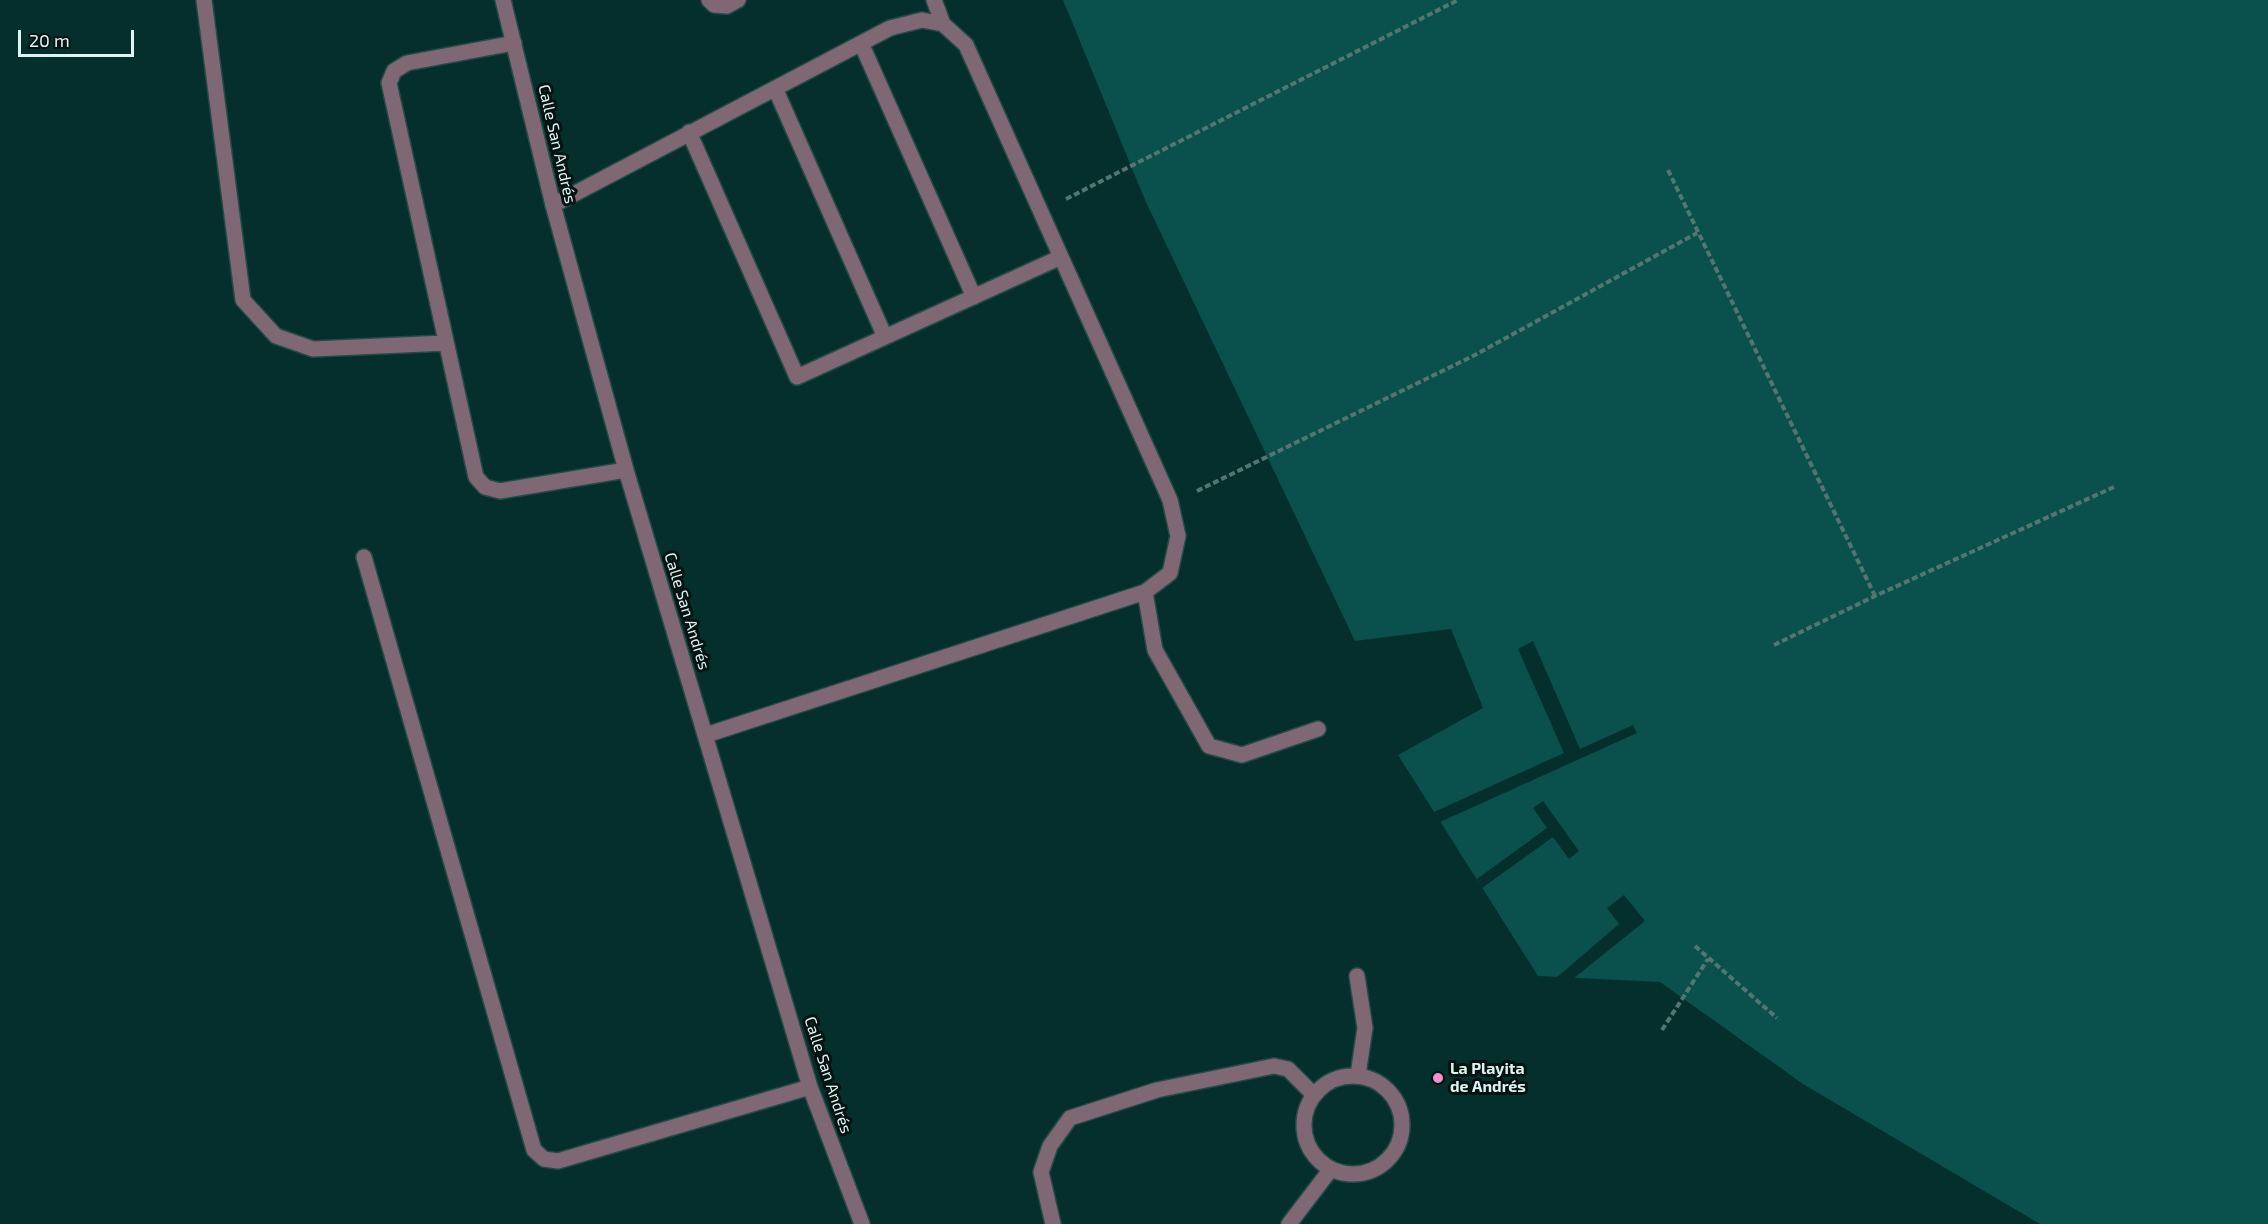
<!DOCTYPE html>
<meta charset="utf-8">
<style>
body{margin:0}
#map{position:relative;width:2268px;height:1224px;overflow:hidden;background:#052f2c;font-family:"Exo 2",sans-serif}
canvas{display:block}
.scale{position:absolute;left:18px;top:30px;width:116px;height:27px;box-sizing:border-box;border:3px solid #dff4f2;border-top:0;padding-left:8px;font-size:18px;line-height:21px;white-space:nowrap;color:#dff4f2;-webkit-text-stroke:4px #051413;paint-order:stroke}
</style>
<div id="map">
<canvas width="2268" height="1224"></canvas>
<div class="scale">20 m</div>
</div>
<script>
const context = document.querySelector('canvas').getContext('2d');
context.lineJoin = 'round';
function paint(path, color) { context.fillStyle = color; context.fill(path, 'evenodd'); }
const poly = rows => new Path2D(rows.map(r => 'M' + r).join(''));
function strokePath(path, color, width, dash) { context.strokeStyle = color; context.lineWidth = width; context.lineCap = dash ? 'butt' : 'round'; context.setLineDash(dash || []); context.stroke(path); }
function drawText(font, color, halo, rows, align = 'center') {
  context.font = font + ' "Exo 2",sans-serif'; context.lineWidth = 6; context.setLineDash([]); context.textBaseline = 'middle'; context.strokeStyle = halo; context.fillStyle = color; for (const [text, x, y, turn = 0] of rows) {
    context.save(); context.translate(x, y); context.rotate((+turn || 0) * Math.PI / 180); context.textAlign = isNaN(turn) ? turn : align; if (halo) context.strokeText(text, 0, 0); context.fillText(text, 0, 0); context.restore();
  }
}
const water = poly([
 [1063,0,2268,0,2268,1224,2040,1224,1803,1084,1660,982,1538,976,1398,755,1483,708,1451,629,1355,641,1145,200]
]);
const pier = poly([
 [1533,641,1580,749,1633,725,1637,733,1440,822,1434,812,1564,753,1518,649],
 [1543,801,1579,851,1569,859,1553,837,1482,888,1477,879,1547,828,1533,808],
 [1624,895,1645,921,1574,978,1556,978,1619,924,1607,908]
]);
const path = poly([
 [1668,170,1875,596],
 [1066,199,1458,0],
 [1197,491,1475,355,1697,233],
 [1774,645,1875,596,2114,487],
 [1695,946,1777,1018],
 [1662,1030,1708,959]
]);
const service = poly([
 [709,0,714,5,727,6,738,0],
 [934,0,943,24],
 [861,43,974,297],
 [775,88,885,337],
 [689,132,797,377,1061,257],
 [553,205,890,28,922,20,943,24,966,45,1170,500,1178,536,1170,573,1145,592,706,735],
 [1145,592,1155,650,1209,746,1242,755,1318,729]
]);
const minor = poly([
 [204,0,243,300,276,336,313,349,446,343],
 [503,0,553,205,626,470,810,1087,862,1224],
 [514,43,407,63,394,71,389,83,476,477,485,487,500,491,626,470],
 [364,557,534,1150,544,1159,558,1161,810,1087],
 [1357,976,1365,1028,1358,1075],
 '1304 1125a49 49 0 1 1 98 0a49 49 0 1 1-98 0Z',
 [1053,1224,1041,1172,1050,1146,1070,1118,1157,1090,1274,1066,1288,1069,1314,1095],
 [1289,1224,1331,1169]
]);
const markers = [
 [1438,1078,6,"#f890cc"]
];
const streetNames = [
 ["Calle San Andrés",557,144,77],
 ["Calle San Andrés",687,611,73],
 ["Calle San Andrés",828,1075,72]
];
const poiNames = [
 ["La Playita",1450,1069],
 ["de Andrés",1450,1087]
];
paint(water, '#0a504c');
paint(pier, '#052f2c');
strokePath(service, '#244b48', 18);
strokePath(minor, '#244b48', 18);
strokePath(path, '#537673', 4, [6, 3]);
strokePath(service, '#7f6774', 15);
strokePath(minor, '#7f6774', 15);
for (const [x, y, r, color] of markers) { const dot = new Path2D(); dot.arc(x, y, r, 0, 2 * Math.PI); context.fillStyle = color; context.fill(dot); strokePath(dot, '#051413', 2); }
drawText('16px', '#dff4f2', '#051413', streetNames);
drawText('bold 16px', '#dff4f2', '#051413', poiNames, 'left');
</script>
